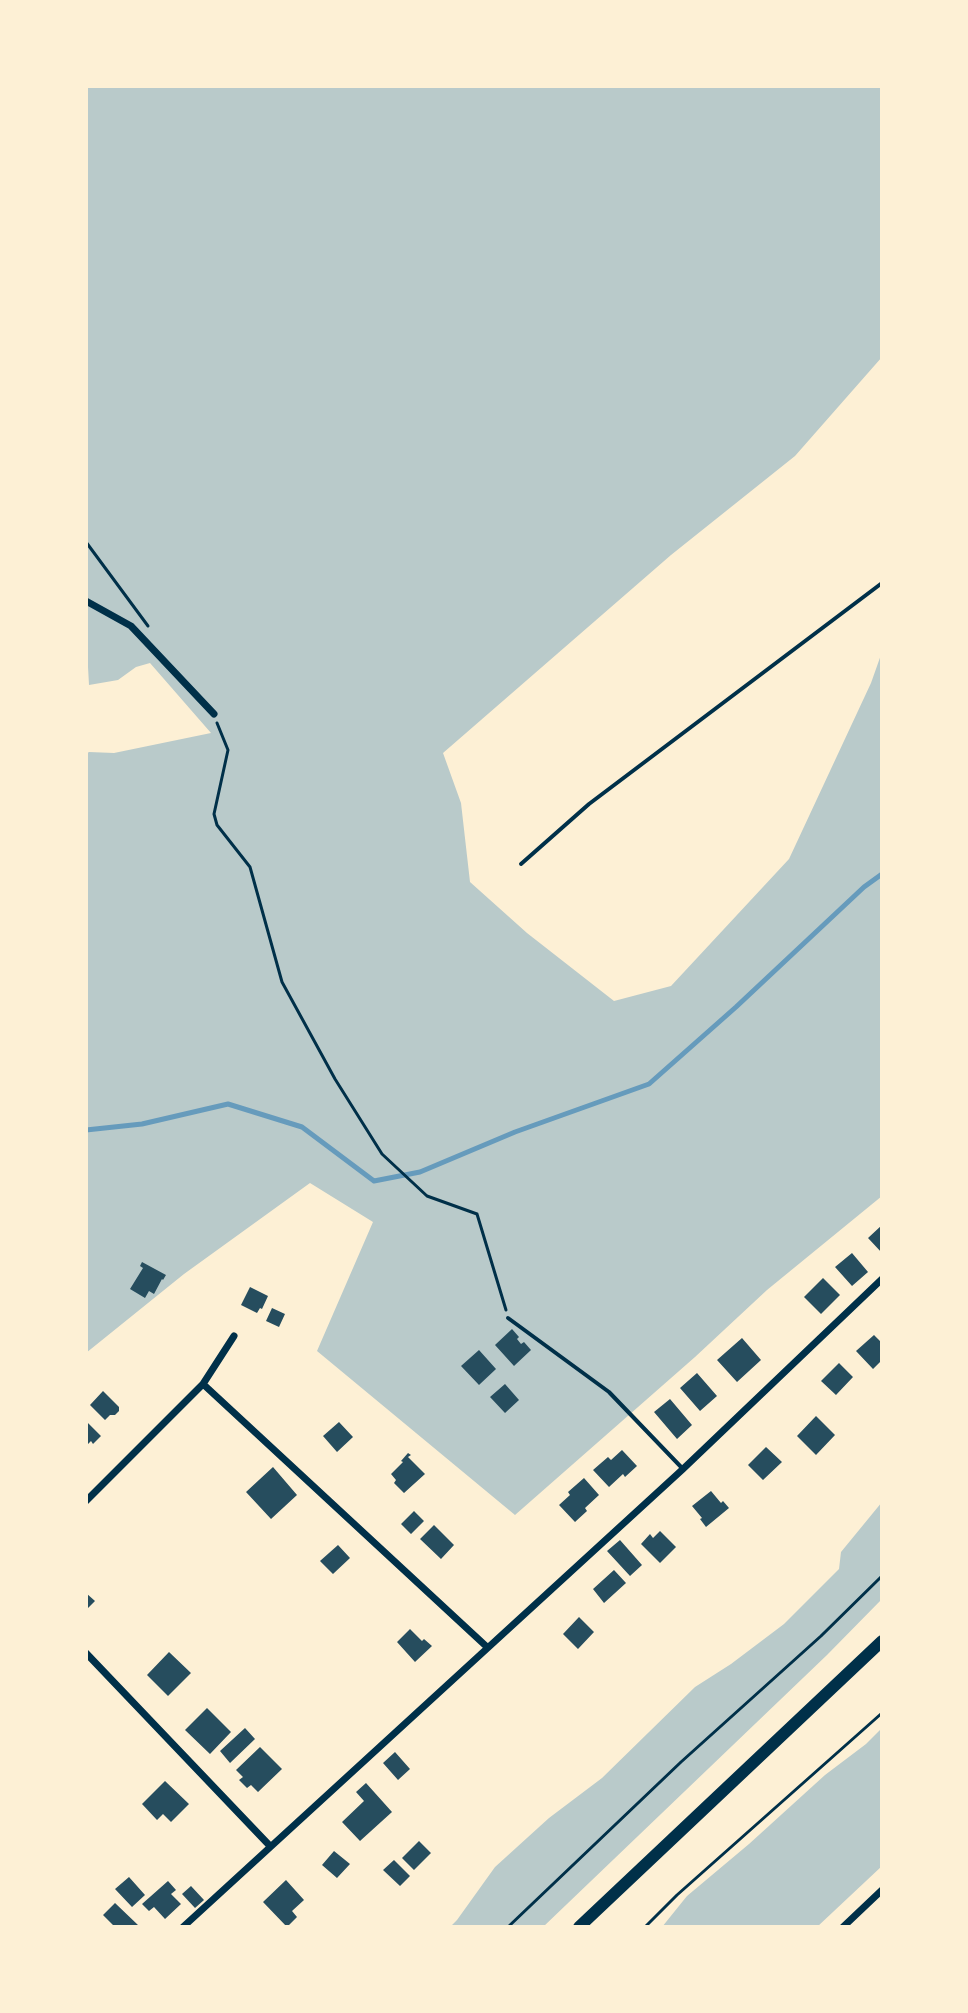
<!DOCTYPE html>
<style>
body{margin:0}
#map{position:relative;width:968px;height:2013px;overflow:hidden;background:#fdf0d5;font-family:Arial,sans-serif}
canvas{display:block}
.frame{position:absolute;inset:0;border:88px solid #fdf0d5;pointer-events:none}
</style>
<div id="map">
<canvas width="968" height="2013"></canvas>
<div class="frame"></div>
</div>
<script>
const context = document.querySelector('canvas').getContext('2d');
context.lineJoin = 'round';
function paint(path, color) { context.fillStyle = color; context.fill(path, 'evenodd'); }
const poly = rows => new Path2D(rows.map(r => 'M' + r).join(''));
function strokePath(path, color, width, dash) { context.strokeStyle = color; context.lineWidth = width; context.lineCap = dash ? 'butt' : 'round'; context.setLineDash(dash || []); context.stroke(path); }
const green = poly([
 [86,86,882,86,882,357,795,456,671,555,443,753,461,803,470,882,527,933,614,1001,671,986,789,859,871,683,882,652,882,1196,767,1290,695,1357,515,1515,317,1351,373,1222,310,1183,184,1274,86,1353,86,754,89,752,114,753,211,733,150,663,136,667,118,680,89,685,88,667,86,664],
 [882,1502,882,1599,827,1655,543,1927,450,1927,457,1920,495,1867,549,1818,602,1778,695,1687,731,1664,784,1624,839,1569,841,1552],
 [882,1728,882,1866,817,1927,662,1927,687,1896,749,1844,825,1775,866,1744]
]);
const stream = poly([
 [86,1130,142,1124,228,1104,302,1127,374,1181,420,1172,515,1132,649,1084,736,1007,864,887,882,874]
]);
const building = poly([
 [882,1225,882,1253,868,1238],
 [852,1253,868,1272,852,1286,835,1267],
 [142,1262,166,1275,163,1280,162,1279,154,1294,149,1291,145,1298,130,1289,143,1268,140,1266],
 [823,1278,840,1295,821,1314,804,1297],
 [250,1287,268,1296,262,1309,260,1308,257,1313,241,1305],
 [272,1308,285,1314,279,1327,266,1321],
 [512,1329,519,1337,517,1339,521,1344,524,1342,531,1350,514,1366,495,1345],
 [874,1335,880,1341,882,1339,882,1360,873,1369,856,1351],
 [742,1338,761,1360,737,1382,717,1360],
 [479,1350,496,1369,479,1385,461,1366],
 [839,1363,853,1377,836,1395,821,1381],
 [697,1373,717,1396,700,1411,680,1388],
 [505,1384,519,1400,505,1413,490,1397],
 [103,1391,119,1407,119,1411,115,1415,110,1415,105,1420,90,1405],
 [670,1399,692,1425,677,1439,654,1412],
 [816,1416,835,1435,816,1455,797,1436],
 [86,1421,101,1436,93,1444,91,1441,86,1446],
 [339,1422,353,1437,337,1452,323,1436],
 [766,1447,782,1462,763,1480,748,1465],
 [622,1450,637,1466,625,1477,623,1474,609,1487,593,1470,608,1457,611,1460],
 [408,1453,411,1455,408,1457,425,1474,404,1493,394,1483,396,1480,391,1474,403,1462,401,1461],
 [273,1467,297,1495,271,1519,246,1492],
 [584,1478,599,1495,585,1508,587,1511,575,1522,559,1505,570,1495,568,1492],
 [711,1491,721,1503,723,1501,729,1508,706,1527,700,1519,702,1518,692,1506],
 [414,1511,424,1521,411,1534,401,1524],
 [434,1525,454,1545,441,1559,420,1539],
 [660,1531,676,1547,660,1563,641,1544,650,1534,653,1538],
 [620,1540,642,1565,630,1576,607,1551],
 [338,1545,350,1558,333,1574,320,1561],
 [614,1570,626,1583,604,1603,593,1589],
 [86,1593,95,1601,86,1610],
 [579,1617,594,1632,578,1649,563,1634],
 [410,1629,422,1641,424,1639,432,1646,415,1662,397,1642],
 [169,1652,191,1673,168,1696,147,1675],
 [207,1708,231,1732,210,1754,185,1730],
 [245,1728,255,1739,230,1763,220,1751],
 [260,1747,282,1769,258,1792,251,1785,247,1788,239,1780,243,1777,236,1770],
 [395,1752,410,1769,398,1780,383,1763],
 [165,1781,189,1804,171,1822,163,1814,157,1820,142,1804],
 [366,1783,392,1812,360,1841,342,1822,364,1801,356,1792],
 [419,1841,431,1853,414,1870,402,1858],
 [334,1851,350,1864,337,1878,322,1865],
 [394,1860,410,1876,400,1886,383,1870],
 [129,1877,145,1895,132,1907,115,1889],
 [286,1880,304,1900,292,1911,297,1917,287,1927,263,1902],
 [168,1881,176,1890,171,1894,181,1904,165,1919,154,1907,149,1911,142,1904],
 [191,1886,204,1900,195,1908,182,1894],
 [115,1903,138,1925,136,1927,115,1927,103,1915]
]);
const path = poly([
 [86,542,148,626],
 [217,723,228,750,214,814,217,825,250,867,282,982,335,1079,382,1154,427,1196,477,1214,506,1310],
 [508,1927,681,1762,821,1636,882,1576],
 [645,1927,677,1895,882,1713]
]);
const service = poly([
 [521,864,589,804,882,583],
 [508,1318,609,1392,683,1469]
]);
const minor = poly([
 [86,601,131,626,214,714],
 [203,1384,487,1647],
 [86,1501,203,1384,234,1336],
 [86,1653,270,1846],
 [183,1927,683,1469,882,1279],
 [843,1927,882,1890]
]);
const primary = poly([
 [579,1927,882,1641]
]);
paint(green, '#b9caca');
strokePath(stream, '#669bbc', 5);
paint(building, '#264d5e');
strokePath(path, '#003049', 3);
strokePath(service, '#003049', 4);
strokePath(minor, '#003049', 7);
strokePath(primary, '#003049', 12);
</script>
